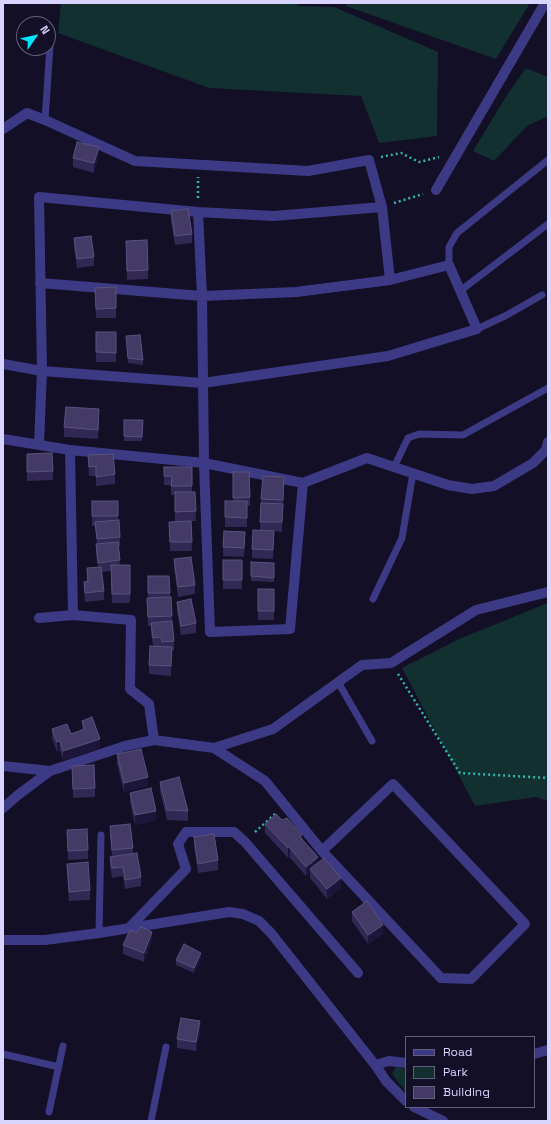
<!DOCTYPE html>
<style>
body{margin:0}
#map{position:relative;width:551px;height:1124px;overflow:hidden;background:#130f26;font-family:"Space Grotesk",sans-serif}
canvas{display:block}
.frame{position:absolute;inset:0;border:4px solid #d9d4ff;pointer-events:none}
.legend{position:absolute;left:405px;top:1036px;width:130px;height:72px;box-sizing:border-box;background:#130f26;border:1px solid #625e7d;margin:0;padding:5px 7px;list-style:none;font-size:12px;color:#d9d4ff}
.legend li{display:flex;align-items:center;gap:8px;height:20px}
.legend b{width:20px;border:1px solid #625e7d}
.north{position:absolute;left:16px;top:16px;width:40px;height:40px;box-sizing:border-box;background:#130f26;border:1px solid #625e7d;border-radius:50%;rotate:56deg;font-size:11px;font-weight:700;line-height:16px;text-align:center;color:#d9d4ff}
.north::after{content:'';display:block;margin:auto;width:14px;height:18px;background:#00e5ff;clip-path:polygon(50% 0,100% 100%,50% 72%,0 100%)}
</style>
<div id="map">
<canvas width="551" height="1124"></canvas>
<div class="frame"></div>
<ul class="legend">
<li><b style="height:5px;background:#3d3a85"></b>Road</li>
<li><b style="height:11px;background:#12302f"></b>Park</li>
<li><b style="height:11px;background:#433a66"></b>Building</li>
</ul>
<div class="north">N</div>
</div>
<script>
const context = document.querySelector('canvas').getContext('2d');
context.lineJoin = 'round';
function paint(path, color) { context.fillStyle = color; context.fill(path, 'evenodd'); }
const poly = rows => new Path2D(rows.map(r => 'M' + r).join(''));
function strokePath(path, color, width, dash) { context.strokeStyle = color; context.lineWidth = width; context.lineCap = dash ? 'butt' : 'round'; context.setLineDash(dash || []); context.stroke(path); }
const green = poly([
 [61,3,294,3,300,6,334,7,438,52,437,136,379,143,361,96,209,88,58,33],
 [347,3,530,3,496,59,346,6],
 [526,68,548,77,548,116,527,126,494,161,473,151,507,95],
 [548,603,548,801,536,797,475,806,402,668,459,639],
 [396,1067,406,1069,406,1092,392,1074]
]);
const path = poly([
 [381,157,401,153,419,162,439,157],
 [198,198,198,177],
 [394,203,423,194],
 [398,674,460,773,548,778],
 [255,832,275,814]
]);
const service = poly([
 [45,120,50,46],
 [449,265,449,247,457,233,548,160],
 [460,291,548,224],
 [477,329,505,316,542,295],
 [394,467,408,438,419,434,463,435,548,388],
 [373,599,402,538,413,473],
 [338,682,372,741],
 [99,933,101,835],
 [3,1054,59,1067],
 [49,1112,63,1046],
 [151,1121,166,1047]
]);
const minor = poly([
 [3,129,27,113,45,120,135,161,308,171,369,160,382,207,390,280],
 [436,190,545,3],
 [198,212,202,296,204,463,210,632,290,629,303,483],
 [3,364,42,371,203,383,388,356,477,329,449,265,390,280,296,292,202,296,40,283],
 [3,439,70,450,204,463,303,483,367,458,448,485,472,489,494,486,533,463,546,450,548,442],
 [39,444,42,371,39,197,198,212,274,216,382,207],
 [70,450,73,615],
 [39,618,73,615,131,620,130,689,149,704,154,740,214,748,265,781,322,851,441,978,471,979,525,924,393,784,322,851],
 [214,748,273,729,362,665,391,663,476,610,548,592],
 [3,766,50,771,125,746,154,740],
 [3,808,18,795,50,771],
 [130,927,186,869,178,844,186,832,234,832,245,842,358,973],
 [3,940,45,940,99,933,229,912,243,914,259,921,271,933,376,1066,386,1081,406,1101],
 [534,1054,548,1050],
 [376,1066,382,1063,389,1061,406,1063],
 [414,1107,443,1121]
]);
const wall = poly([
 [99,156,94,173,73,167,73,158],
 [171,211,192,234,192,243,175,245,171,221],
 [74,238,94,257,94,266,77,268,74,247],
 [126,250,148,270,148,279,127,280],
 [95,288,116,308,116,318,96,318],
 [96,332,116,332,116,362,96,362],
 [126,336,143,360,143,365,128,363],
 [99,419,98,439,64,437,64,427],
 [124,420,143,420,142,441,124,441],
 [27,454,53,471,53,480,27,481],
 [88,455,115,474,115,484,96,486,96,476,89,476],
 [164,467,192,467,192,492,195,492,196,521,175,521,175,495,171,495,171,485,164,485],
 [233,472,250,497,250,506,247,506,247,527,225,527,225,501,233,501],
 [284,486,282,532,274,531,273,559,252,558,252,549,260,530,261,503,261,499],
 [92,501,118,501,118,520,120,537,120,546,118,546,120,565,130,565,130,603,112,603,111,571,102,572,104,591,104,600,85,602,84,591,84,582,87,582,87,568,98,567,96,553,97,544,95,526,92,526],
 [191,521,192,551,170,551,169,522],
 [245,541,244,557,223,556,223,547],
 [174,559,195,585,195,594,178,597,174,568],
 [223,560,242,560,242,589,223,589],
 [274,563,274,582,251,581,251,576],
 [148,576,169,576,170,597,172,616,172,624,174,641,174,650,172,651,171,676,149,674,149,665,153,646,151,632,151,626,148,626,147,598,148,598],
 [258,589,274,589,274,620,258,620],
 [177,602,196,623,196,633,181,635,177,611],
 [82,721,100,748,63,760,60,750,57,752,52,738,52,729,71,734,82,730],
 [117,754,148,786,124,792,117,764],
 [72,766,95,788,95,797,73,798],
 [160,782,188,811,188,821,167,820,160,791],
 [130,793,156,820,135,825,130,802],
 [282,820,302,839,318,863,341,888,327,899,310,878,310,872,306,876,290,858,290,856,288,858,265,833,265,824],
 [110,826,133,848,133,853,141,877,141,886,125,889,123,876,112,878,110,866,110,857,112,857,110,836],
 [67,830,88,850,88,859,68,860],
 [194,837,218,860,218,870,198,873,194,846],
 [67,864,90,890,90,900,69,901],
 [352,912,383,934,368,944,352,921],
 [152,941,144,962,123,954,123,945],
 [201,958,194,973,176,965,176,960],
 [200,1031,196,1051,177,1048,177,1039]
]);
const shadedWall = poly([
 [99,147,99,156,94,173,94,163],
 [284,477,284,486,283,509,283,500],
 [100,739,100,748,63,760,63,751],
 [60,741,60,750,57,752,57,742],
 [148,777,148,786,124,792,124,783],
 [156,811,156,820,135,825,135,815],
 [302,835,302,844,290,848,290,856,288,858,288,848],
 [318,857,318,866,310,869,310,872,306,876,306,867],
 [341,878,341,888,327,899,327,889],
 [383,925,383,934,368,944,368,935],
 [152,932,152,941,144,962,144,953],
 [201,953,201,958,194,973,194,968],
 [200,1021,200,1031,196,1051,196,1042]
]);
const building = poly([
 [77,142,99,147,94,163,73,158,77,142],
 [188,209,192,234,175,236,171,211,188,209],
 [91,236,94,257,77,259,74,238,91,236],
 [147,240,148,270,127,271,126,241,147,240],
 [116,287,116,308,96,309,95,288,116,287],
 [96,332,116,332,116,353,96,352,96,332],
 [140,335,143,360,128,358,126,336,140,335],
 [66,407,99,409,98,430,64,427,66,407],
 [124,420,143,420,142,437,124,436,124,420],
 [52,453,53,471,27,472,27,454,52,453],
 [113,454,115,474,96,477,96,466,89,467,88,455,113,454],
 [164,467,192,467,192,486,171,486,172,476,164,476,164,467],
 [233,472,249,472,250,497,233,498,233,472],
 [263,476,284,477,283,500,261,499,263,476],
 [175,492,195,492,196,511,175,512,175,492],
 [92,501,118,501,118,516,92,516,92,501],
 [225,501,247,501,247,518,225,517,225,501],
 [261,503,283,504,282,522,260,522,261,503],
 [119,520,120,537,97,539,95,522,119,520],
 [191,521,192,542,170,542,169,522,191,521],
 [253,530,274,531,273,550,252,549,253,530],
 [224,531,245,532,244,548,223,547,224,531],
 [118,542,120,560,98,563,96,544,118,542],
 [191,557,195,585,178,587,174,559,191,557],
 [223,560,242,560,242,580,223,580,223,560],
 [251,562,274,563,274,578,251,576,251,562],
 [111,565,130,565,130,594,112,594,111,565],
 [101,567,104,591,85,593,84,582,88,581,87,568,101,567],
 [148,576,169,576,170,593,148,593,148,576],
 [258,589,274,589,274,611,258,611,258,589],
 [171,597,172,616,148,617,147,598,171,597],
 [191,599,196,623,181,626,177,602,191,599],
 [172,621,174,641,162,642,161,637,153,638,151,623,172,621],
 [150,646,172,647,171,666,149,665,150,646],
 [92,717,100,739,63,751,60,741,57,742,52,729,67,724,71,734,85,729,82,721,92,717],
 [141,749,148,777,124,783,117,754,141,749],
 [94,765,95,788,73,789,72,766,94,765],
 [179,777,188,811,167,810,160,782,179,777],
 [151,788,156,811,135,815,130,793,151,788],
 [276,814,282,820,287,818,302,835,288,848,265,824,276,814],
 [130,824,133,848,112,850,110,826,130,824],
 [87,829,88,850,68,851,67,830,87,829],
 [214,834,218,860,198,864,194,837,214,834],
 [301,838,318,857,306,867,290,848,301,838],
 [137,853,141,877,125,880,123,867,112,868,110,857,137,853],
 [324,858,341,878,327,889,310,869,324,858],
 [88,862,90,890,69,892,67,864,88,862],
 [367,901,383,925,368,935,352,912,367,901],
 [141,927,152,932,144,953,123,945,130,930,136,933,141,927],
 [184,944,201,953,194,968,176,960,184,944],
 [181,1018,200,1021,196,1042,177,1039,181,1018]
]);
paint(green, '#12302f');
strokePath(path, '#2fb8b0', 2.5, [2, 3]);
strokePath(service, '#3d3a85', 7);
strokePath(minor, '#3d3a85', 10);
paint(wall, '#312854');
paint(shadedWall, '#1d163a');
paint(building, '#433a66');
strokePath(building, '#5a527e', 1);
</script>
